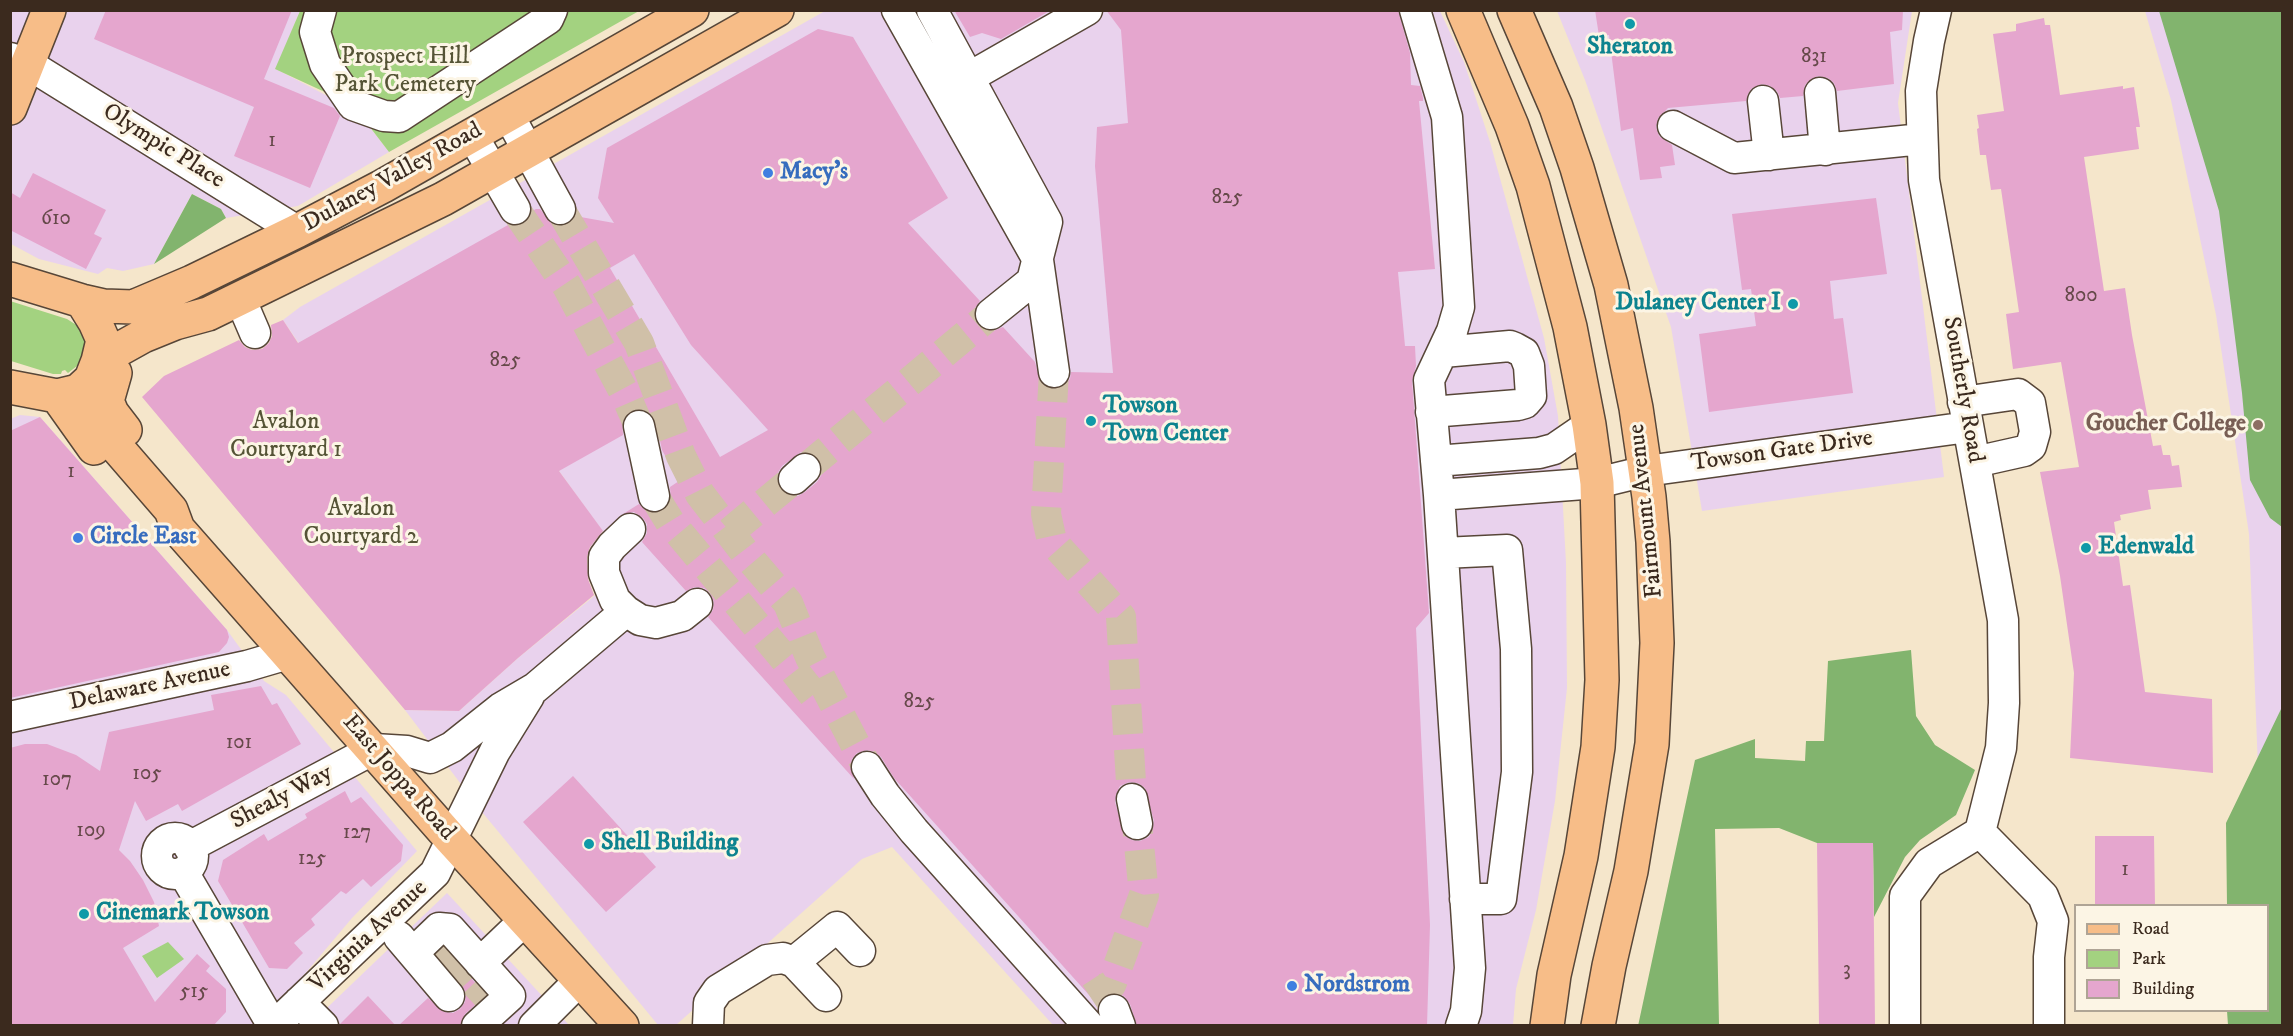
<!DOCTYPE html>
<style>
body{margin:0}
#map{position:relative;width:2293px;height:1036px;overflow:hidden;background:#f5e6cb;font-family:"IM FELL DW Pica",serif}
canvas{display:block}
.frame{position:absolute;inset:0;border:12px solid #3b2a1e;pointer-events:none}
.legend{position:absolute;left:2074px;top:904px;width:195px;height:108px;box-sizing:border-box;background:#fcf5e5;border:2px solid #afa495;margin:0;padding:8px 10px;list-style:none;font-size:18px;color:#3b2a1e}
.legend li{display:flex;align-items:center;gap:12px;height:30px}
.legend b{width:30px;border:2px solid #afa495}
</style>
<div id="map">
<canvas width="2293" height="1036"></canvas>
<div class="frame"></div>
<ul class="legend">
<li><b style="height:8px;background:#f7bd88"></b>Road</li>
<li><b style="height:16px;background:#a3d280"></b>Park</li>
<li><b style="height:16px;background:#e5a6ce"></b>Building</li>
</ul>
</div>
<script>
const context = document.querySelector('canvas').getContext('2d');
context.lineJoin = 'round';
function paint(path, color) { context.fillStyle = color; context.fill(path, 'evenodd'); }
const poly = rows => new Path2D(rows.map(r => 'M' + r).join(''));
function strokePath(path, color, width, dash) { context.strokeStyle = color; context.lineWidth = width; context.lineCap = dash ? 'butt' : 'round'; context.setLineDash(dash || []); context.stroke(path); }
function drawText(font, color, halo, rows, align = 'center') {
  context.font = font + ' "IM FELL DW Pica",serif'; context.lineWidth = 6; context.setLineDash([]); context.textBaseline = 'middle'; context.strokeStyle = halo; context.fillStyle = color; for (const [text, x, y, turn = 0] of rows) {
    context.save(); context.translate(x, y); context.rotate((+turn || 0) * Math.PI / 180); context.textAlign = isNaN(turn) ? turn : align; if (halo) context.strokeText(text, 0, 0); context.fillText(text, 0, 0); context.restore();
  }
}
const built = poly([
 [10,11,300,11,276,69,358,112,389,152,298,206,226,218,221,209,192,194,154,264,123,271,107,268,98,274,39,259,11,244],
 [825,11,1440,11,1464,62,1490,142,1544,338,1558,416,1566,563,1567,688,1555,801,1536,910,1516,989,1513,1025,1053,1025,892,847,862,859,676,1025,658,1025,482,812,405,710,459,711,518,658,598,593,591,577,588,560,591,546,603,532,559,471,327,385,283,320,300,307],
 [1557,11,1912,11,1898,103,1944,477,1702,511,1671,327,1585,80],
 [2145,11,2282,11,2282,1025,2268,1010,2268,906,2258,769,2249,534,2216,315,2171,100],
 [20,415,40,417,227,630,264,681,286,695,417,851,352,918,272,1013,257,1025,11,1026,10,419],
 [447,893,569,1025,308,1026]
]);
const green = poly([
 [300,11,639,11,389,152,353,105,275,69],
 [10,301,67,319,78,326,84,335,86,347,84,358,77,366,68,373,65,370,62,371,61,374,53,374,11,361],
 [168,942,184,959,157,978,142,956]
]);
const forest = poly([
 [2159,11,2282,11,2282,527,2270,518,2250,480,2242,393,2219,211],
 [192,194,221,209,226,218,154,264],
 [1911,650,1916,716,1935,745,1975,770,1956,815,1920,840,1905,857,1874,917,1873,843,1817,843,1779,828,1715,829,1719,1025,1638,1026,1695,760,1755,739,1755,758,1805,761,1806,741,1824,741,1828,661],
 [2282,707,2282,1025,2228,1025,2227,1011,2268,1010,2268,906,2227,905,2226,823]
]);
const building = poly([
 [106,10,292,10,264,79,334,108,340,116,310,188,234,156,254,107,94,39],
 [954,10,1051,10,1001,39,982,33,970,37],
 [1106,10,1398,10,1410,53,1411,85,1420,86,1423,98,1423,101,1419,101,1435,269,1398,272,1405,346,1415,346,1416,366,1412,381,1429,613,1416,628,1430,925,1427,1026,1137,1026,1130,1004,1124,996,1117,993,1109,994,1101,999,1098,1005,894,778,881,757,875,752,867,750,857,753,852,759,850,767,854,779,708,617,713,610,714,602,710,593,704,588,695,587,686,591,642,542,647,533,647,524,643,518,634,512,623,514,639,504,649,513,658,513,665,509,671,501,670,487,679,481,662,450,656,422,652,415,645,410,636,409,627,414,622,421,623,435,559,471,603,531,590,547,587,557,588,579,594,595,518,658,459,711,405,710,142,397,164,376,239,340,245,347,252,350,262,349,269,343,272,336,271,325,283,320,298,343,508,225,516,226,523,224,530,218,532,211,536,209,540,209,551,223,559,226,569,224,575,216,614,223,598,198,607,148,818,29,853,37,948,198,908,223,980,301,975,308,974,316,978,325,985,330,993,331,1003,327,1035,362,1040,382,1048,388,1056,389,1064,386,1070,379,1071,372,1113,373,1095,166,1097,127,1128,123,1121,30],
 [634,254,691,345,768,430,720,457,610,268],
 [801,452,810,452,817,457,822,465,822,474,817,482,805,492,798,496,789,496,781,490,777,482,777,474,782,466],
 [1129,782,1138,783,1145,788,1154,821,1153,829,1149,837,1140,841,1131,840,1124,835,1115,802,1116,794,1120,786],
 [1595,10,1903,10,1902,30,1890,32,1894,84,1837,91,1834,83,1828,78,1818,76,1811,79,1805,85,1803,96,1780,98,1777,91,1770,86,1762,84,1752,88,1748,94,1746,101,1668,108,1658,118,1656,127,1659,136,1672,145,1675,165,1660,167,1662,178,1640,180,1633,128,1621,131,1609,35,1599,36],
 [2044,18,2045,25,2050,25,2060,95,2123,86,2123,89,2134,87,2140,127,2136,127,2139,149,2084,157,2104,291,2125,288,2132,335,2153,446,2161,445,2163,455,2170,455,2172,466,2179,465,2182,487,2148,490,2151,509,2120,515,2121,520,2114,522,2123,586,2130,585,2145,692,2212,699,2213,773,2070,758,2074,673,2060,576,2040,472,2079,467,2061,362,2013,369,2006,314,2019,312,2001,189,1991,190,1986,155,1980,155,1977,129,1979,128,1977,115,2004,111,1993,34,2016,31,2016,24],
 [33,173,106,210,94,234,102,238,86,269,10,230,10,192,20,198],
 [1876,198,1887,274,1830,281,1834,319,1843,318,1853,393,1709,412,1699,334,1756,326,1751,289,1742,290,1732,214],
 [40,417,227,630,229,637,227,643,219,652,10,698,10,431],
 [261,686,272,705,277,703,301,744,182,811,178,804,146,821,135,801,119,850,130,861,143,880,154,902,159,926,123,948,155,1002,197,954,210,966,206,971,226,989,226,1012,213,1026,10,1026,10,748,25,744,47,744,76,755,100,771,109,732,214,710,211,695],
 [573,776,656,867,606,912,523,822],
 [345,791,351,803,361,797,403,845,401,861,371,887,363,879,346,894,341,891,311,919,315,925,294,943,303,953,287,969,269,968,218,881,223,860,264,834,268,841,307,818,305,814],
 [2095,836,2154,836,2155,906,2095,906],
 [1817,843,1873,843,1875,1026,1819,1026],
 [444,948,486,995,465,1014,460,1026,398,1026,428,998,444,1012,453,1013,460,1009,465,1002,466,994,462,985,436,954],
 [368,996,396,1026,340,1026,340,1024]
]);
const minorTunnel = poly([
 [515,209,567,286,626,396,639,426],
 [560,209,639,343,681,456,700,494,746,554,788,603,810,657,867,767],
 [1054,372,1046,514,1052,541,1121,617,1132,799],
 [805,469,991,314],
 [654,496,670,522,793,669,815,697],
 [730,532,794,479],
 [434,961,451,946],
 [450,978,467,963],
 [1091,998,1111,985,1144,895,1137,824],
 [474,1004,491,988]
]);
const minor = poly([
 [321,10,315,32,325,64,353,105,384,116,399,117,548,19,552,10],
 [897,10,1038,260,1054,372],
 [932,10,1047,222,1032,281,991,314],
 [1415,10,1447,117,1459,307,1452,331,1429,380,1439,495,1470,968,1466,1011,1461,1026],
 [10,58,28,64,297,231],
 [954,86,1087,10],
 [1820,93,1825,150],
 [1763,101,1769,155],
 [508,114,560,209],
 [1673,126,1734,158,1922,139],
 [472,135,515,209],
 [240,298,255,333],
 [1963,402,2018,394,2030,403,2035,432,2031,446,2024,451,1975,462],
 [1431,412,1518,405,1525,403,1531,396,1529,366,1524,353,1515,348,1510,346,1443,352],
 [639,426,654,496],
 [1436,461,1539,453,1554,449,1589,425],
 [794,479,805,469],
 [1439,495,1597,483,1646,471,1968,427],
 [630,529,612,546,604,557,604,573,615,600,626,611,640,620,656,623,682,616,697,604],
 [1443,553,1507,550,1516,649,1517,772,1501,899,1465,899],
 [10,717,247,666,288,654],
 [867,767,885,795,914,831,1089,1026],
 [1132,799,1137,824],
 [1980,832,2043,896,2053,921,2049,957,2049,1026],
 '157 856a18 18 0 1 1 36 0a18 18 0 1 1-36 0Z',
 [189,847,374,749,407,751,430,758,452,747,501,708,535,688,626,611],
 [183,872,273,1026],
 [399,937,449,996],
 [413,953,439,928,450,929,510,996,477,1026],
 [794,962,837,927,860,951],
 [480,963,525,920],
 [299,1002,323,1026],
 [1114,1010,1120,1026],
 [274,1026,435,873,495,751,529,696],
 [534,1026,580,980],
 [708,1026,709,1003,718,990,767,960,783,958,794,962,826,996],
 [1905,1026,1905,896,1929,863,1980,832,2001,748,2004,703,2003,620,1924,180,1921,91,1929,41,1936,10]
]);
const major = poly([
 [1463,10,1512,126,1533,186,1570,327,1589,425,1597,483,1602,680,1598,747,1581,856,1554,975,1547,1026],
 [1514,10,1556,107,1577,168,1611,285,1636,408,1649,497,1653,542,1657,643,1652,744,1631,871,1609,966,1598,1026],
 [10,108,49,10],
 [10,279,82,301,104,306,133,307,192,282,297,231,383,186,692,10],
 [98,361,143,336,175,323,208,314,443,199,777,10],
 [115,373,107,401,112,413,125,430],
 [10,387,57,396,78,391,91,379,98,361,103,340,95,322,82,301],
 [83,387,92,411,107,436,171,510,178,529,451,839,622,1026],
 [57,396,94,448]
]);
const markers = [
 [1630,24,6,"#0f9aa8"],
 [768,173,6,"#3f7fe0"],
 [1793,304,6,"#0f9aa8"],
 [1091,421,6,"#0f9aa8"],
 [2258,425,6,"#8d6e63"],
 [78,538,6,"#3f7fe0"],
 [2086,548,6,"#0f9aa8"],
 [589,844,6,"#0f9aa8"],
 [84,914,6,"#0f9aa8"],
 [1292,986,6,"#3f7fe0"]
];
const numberNames = [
 ["831",1814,58],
 ["1",272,142],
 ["825",1227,199],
 ["610",56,220],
 ["800",2081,297],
 ["825",505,362],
 ["1",71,473],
 ["825",919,703],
 ["101",239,744],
 ["105",147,775],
 ["107",57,781],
 ["109",91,832],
 ["127",357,834],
 ["125",312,860],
 ["1",2125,871],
 ["3",1847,971],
 ["515",194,993]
];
const cultureNames = [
 ["Sheraton",1630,48,"center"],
 ["Dulaney Center I",1781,304,"right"],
 ["Towson",1103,407],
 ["Town Center",1103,435],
 ["Edenwald",2098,548],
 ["Shell Building",601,844],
 ["Cinemark Towson",96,914]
];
const parkNames = [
 ["Prospect Hill",405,58],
 ["Park Cemetery",405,86],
 ["Avalon",286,423],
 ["Courtyard 1",286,451],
 ["Avalon",361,510],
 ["Courtyard 2",361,538]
];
const streetNames = [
 ["Olympic Place",163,147,32],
 ["Dulaney Valley Road",393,178,-29],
 ["Southerly Road",1962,390,80],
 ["Towson Gate Drive",1782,452,-8],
 ["Fairmount Avenue",1647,511,-96],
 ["Delaware Avenue",150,687,-12],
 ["East Joppa Road",398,778,49],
 ["Shealy Way",282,798,-28],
 ["Virginia Avenue",369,937,-43]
];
const shopNames = [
 ["Macy's",780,173],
 ["Circle East",90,538],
 ["Nordstrom",1304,986]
];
const educationNames = [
 ["Goucher College",2246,425]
];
paint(built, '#e9d2ed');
paint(green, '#a3d280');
paint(forest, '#82b46e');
paint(building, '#e5a6ce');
strokePath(minorTunnel, '#d0c0a8', 30, [30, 15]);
strokePath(minor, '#574638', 33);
strokePath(major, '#574638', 36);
strokePath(minor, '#fff', 30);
strokePath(major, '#f7bd88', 33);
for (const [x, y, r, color] of markers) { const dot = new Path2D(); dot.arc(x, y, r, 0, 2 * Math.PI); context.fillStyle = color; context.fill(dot); strokePath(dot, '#fcf5e5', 2); }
drawText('21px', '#66494a', null, numberNames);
drawText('bold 24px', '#0d838f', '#fcf5e5', cultureNames, 'left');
drawText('24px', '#555436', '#fcf5e5', parkNames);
drawText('24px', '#3b2a1e', '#fcf5e5', streetNames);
drawText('bold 24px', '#366cbe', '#fcf5e5', shopNames, 'left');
drawText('bold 24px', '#785e54', '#fcf5e5', educationNames, 'right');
</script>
